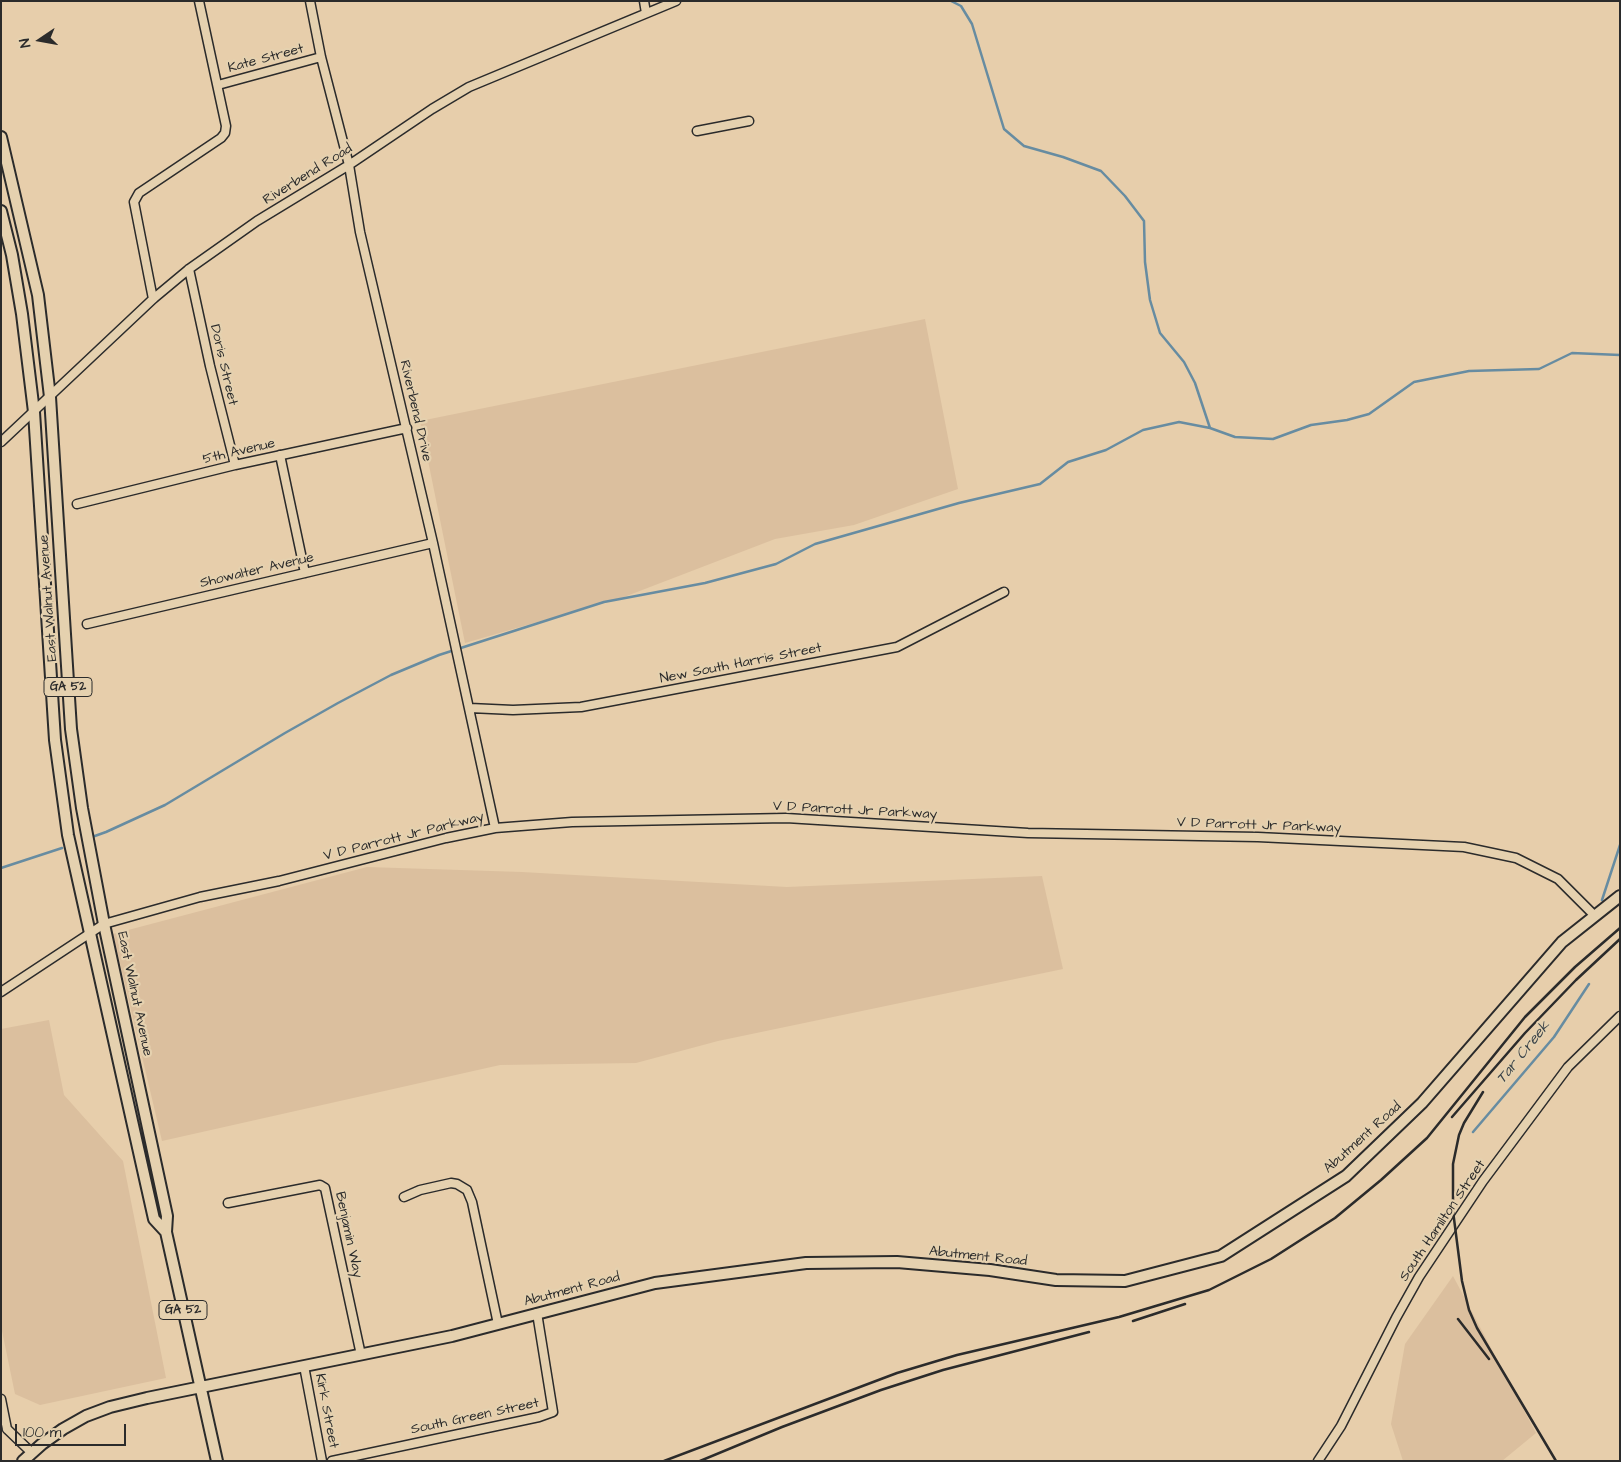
<!DOCTYPE html>
<style>
body{margin:0}
#map{position:relative;width:1621px;height:1462px;overflow:hidden;background:#e7ceab;font-family:"Architects Daughter",sans-serif}
canvas{display:block}
.frame{position:absolute;inset:0;border:2px solid #2b2b2b;pointer-events:none}
.north{position:absolute;left:15px;top:15px;width:50px;height:50px;-webkit-text-stroke:4px #e5d1af;paint-order:stroke;rotate:258deg;font-size:14px;font-weight:700;line-height:20px;text-align:center;color:#2b2b2b}
.north::after{content:'';display:block;margin:auto;width:18px;height:22px;background:#2b2b2b;clip-path:polygon(50% 0,100% 100%,50% 72%,0 100%)}
.scale{position:absolute;left:15px;top:1424px;width:111px;height:22px;box-sizing:border-box;border:2px solid #2b2b2b;border-top:0;padding-left:6px;font-size:15px;line-height:18px;white-space:nowrap;color:#2b2b2b;-webkit-text-stroke:4px #e5d1af;paint-order:stroke}
</style>
<div id="map">
<canvas width="1621" height="1462"></canvas>
<div class="frame"></div>
<div class="north">N</div>
<div class="scale">100 m</div>
</div>
<script>
const context = document.querySelector('canvas').getContext('2d');
context.lineJoin = 'round';
function paint(path, color) { context.fillStyle = color; context.fill(path, 'evenodd'); }
const poly = rows => new Path2D(rows.map(r => 'M' + r).join(''));
function strokePath(path, color, width, dash) { context.strokeStyle = color; context.lineWidth = width; context.lineCap = dash ? 'butt' : 'round'; context.setLineDash(dash || []); context.stroke(path); }
function drawText(font, color, halo, rows, align = 'center') {
  context.font = font + ' "Architects Daughter",sans-serif'; context.lineWidth = 4.5; context.setLineDash([]); context.textBaseline = 'middle'; context.strokeStyle = halo; context.fillStyle = color; for (const [text, x, y, turn = 0] of rows) {
    context.save(); context.translate(x, y); context.rotate((+turn || 0) * Math.PI / 180); context.textAlign = isNaN(turn) ? turn : align; if (halo) context.strokeText(text, 0, 0); context.fillText(text, 0, 0); context.restore();
  }
}
const built = poly([
 [925,319,958,489,854,525,775,539,624,597,465,643,420,421],
 [367,867,522,872,787,887,1042,876,1063,969,718,1041,636,1063,500,1065,162,1141,113,934],
 [49,1020,64,1095,123,1161,166,1378,40,1405,15,1394,1,1326,1,1029],
 [1453,1276,1536,1433,1502,1461,1403,1461,1391,1424,1405,1344]
]);
const stream = poly([
 [951,1,961,6,972,24,1004,129,1024,146,1063,157,1101,171,1125,196,1144,221,1145,262,1150,300,1160,333,1184,362,1195,383,1210,428],
 [92,837,106,832,165,805,285,733,338,703,391,675,439,655,604,602,705,583,776,564,815,544,959,503,1040,484,1068,462,1106,450,1143,430,1179,422,1210,428,1235,437,1273,439,1311,425,1347,420,1369,414,1414,382,1469,371,1539,369,1572,353,1620,355],
 [1,868,62,848],
 [1602,900,1620,845],
 [1473,1132,1554,1037,1589,984]
]);
const minor = poly([
 [310,1,321,57,349,165,360,232,433,543,495,828],
 [644,1,646,13],
 [218,85,321,57],
 [697,131,749,121],
 [189,269,210,366,235,465],
 [153,299,134,202,139,193,221,138,225,133,226,126,199,1],
 [1,442,153,299,189,269,257,221,349,165,432,109,469,87,676,1],
 [280,455,305,573],
 [77,504,235,465,407,428],
 [87,624,433,543],
 [470,708,513,710,581,707,897,647,1004,592],
 [1,992,104,924,200,897,279,881,446,838,495,828,572,822,786,818,1028,833,1258,837,1464,847,1516,858,1558,879,1594,915],
 [404,1197,420,1190,451,1183,457,1184,467,1190,472,1202,498,1324],
 [228,1203,320,1185,325,1188,361,1355],
 [304,1366,322,1461],
 [1,1399,7,1429],
 [7,1429,32,1453],
 [332,1461,539,1417,553,1412,537,1313],
 [1318,1461,1341,1426,1396,1318,1419,1277,1483,1181,1568,1067,1620,1016]
]);
const major = poly([
 [1,137,38,295,50,397,71,729,82,808,104,924,167,1216,166,1232,217,1461],
 [1,211,12,255,22,314,34,412,55,740,68,835,154,1219,166,1232],
 [23,1461,42,1444,63,1429,86,1416,110,1407,147,1398,452,1336,655,1283,806,1263,897,1262,990,1270,1056,1280,1125,1281,1221,1256,1346,1176,1422,1103,1562,942,1620,896]
]);
const rail = poly([
 [1483,1092,1464,1123,1459,1135,1453,1164,1453,1211,1462,1281,1469,1310,1477,1328,1556,1461],
 [1452,1117,1525,1033,1576,980,1620,939],
 [1458,1319,1489,1359],
 [1133,1321,1185,1304],
 [664,1461,897,1373,957,1355,1119,1317,1209,1290,1271,1259,1335,1218,1381,1180,1427,1138,1525,1017,1575,967,1620,928],
 [700,1461,782,1427,881,1390,943,1370,1089,1332]
]);
const shields = [
 [68,687,48],
 [183,1310,48]
];
const shieldNames = [
 ["GA 52",68,687],
 ["GA 52",183,1310]
];
const streetNames = [
 ["Kate Street",266,59,-15],
 ["Riverbend Road",308,175,-32],
 ["Doris Street",223,365,77],
 ["Riverbend Drive",415,411,77],
 ["5th Avenue",239,452,-13],
 ["Showalter Avenue",257,571,-13],
 ["East Walnut Avenue",49,598,-94],
 ["New South Harris Street",741,664,-11],
 ["V D Parrott Jr Parkway",855,811,3],
 ["V D Parrott Jr Parkway",1259,826,2],
 ["V D Parrott Jr Parkway",404,837,-14],
 ["East Walnut Avenue",134,994,78],
 ["Abutment Road",1363,1138,-42],
 ["South Hamilton Street",1443,1221,-56],
 ["Benjamin Way",348,1235,78],
 ["Abutment Road",978,1257,6],
 ["Abutment Road",572,1290,-15],
 ["Kirk Street",326,1411,79],
 ["South Green Street",475,1417,-12]
];
const waterNames = [
 ["Tar Creek",1524,1053,-51]
];
paint(built, '#dbbf9e');
strokePath(stream, '#678ca1', 2.5);
strokePath(minor, '#2b2b2b', 11);
strokePath(major, '#2b2b2b', 14);
strokePath(minor, '#e5d1af', 8);
strokePath(major, '#e5d1af', 10);
strokePath(rail, '#2b2b2b', 2.5);
for (const [x, y, w] of shields) { const box = new Path2D(); box.roundRect(x - w / 2, y - 9.5, w, 19, 4); context.fillStyle = '#e5d1af'; context.fill(box); strokePath(box, '#2b2b2b', 1); }
drawText('bold 12px', '#2b2b2b', null, shieldNames);
drawText('14px', '#2b2b2b', '#e5d1af', streetNames);
drawText('italic 15px', '#3a4349', '#e5d1af', waterNames);
</script>
